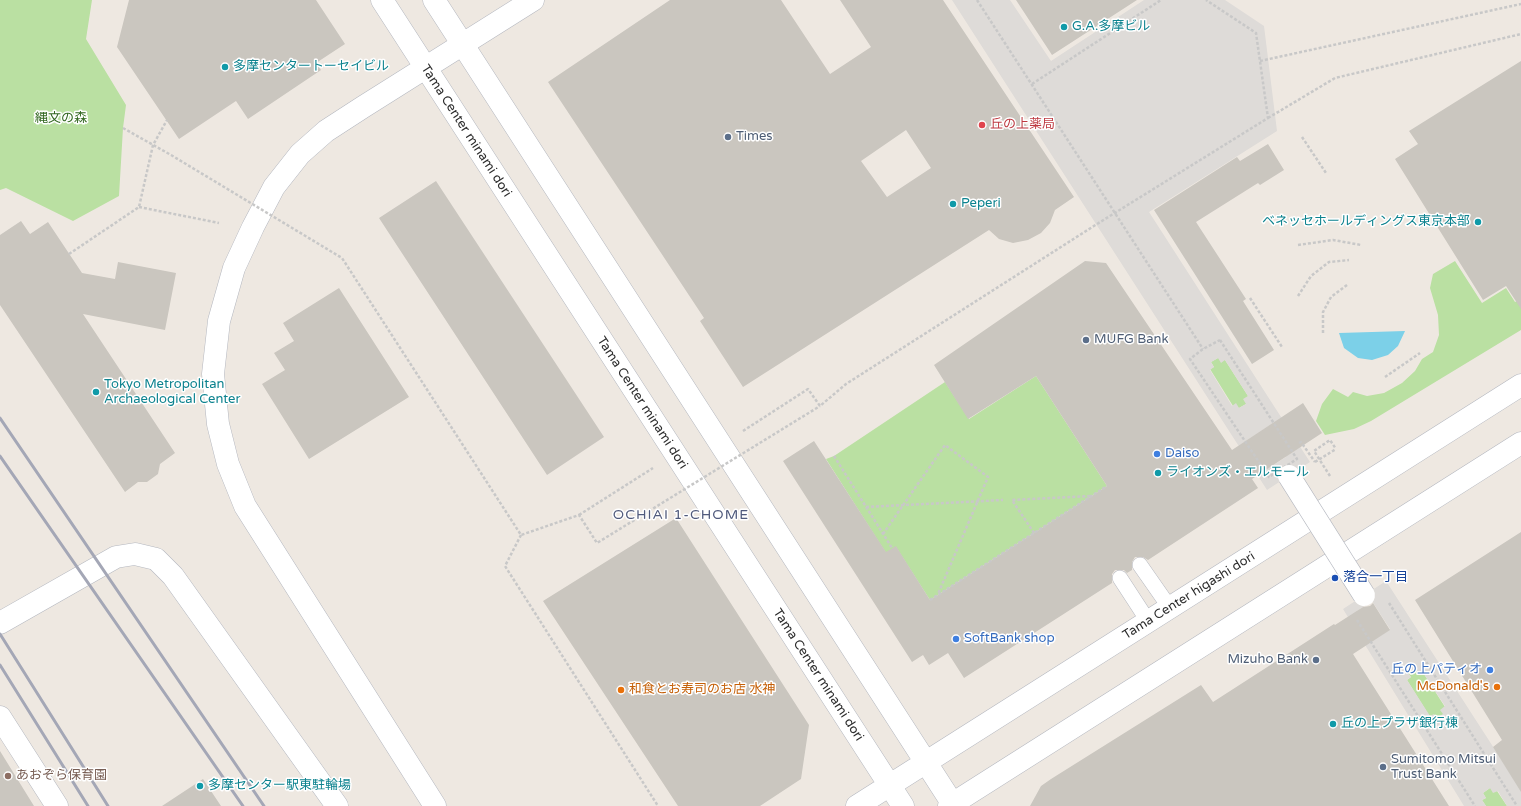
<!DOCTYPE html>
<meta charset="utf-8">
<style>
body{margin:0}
canvas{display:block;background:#eee8e1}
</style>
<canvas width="1521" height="806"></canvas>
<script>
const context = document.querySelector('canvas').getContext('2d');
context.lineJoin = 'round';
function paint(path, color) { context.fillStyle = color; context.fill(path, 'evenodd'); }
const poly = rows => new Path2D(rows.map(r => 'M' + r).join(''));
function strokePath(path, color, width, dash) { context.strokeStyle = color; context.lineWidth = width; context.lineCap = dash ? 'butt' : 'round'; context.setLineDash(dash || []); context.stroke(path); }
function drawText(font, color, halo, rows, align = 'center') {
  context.font = font + ' "Varela Round","Noto Sans JP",sans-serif'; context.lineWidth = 3; context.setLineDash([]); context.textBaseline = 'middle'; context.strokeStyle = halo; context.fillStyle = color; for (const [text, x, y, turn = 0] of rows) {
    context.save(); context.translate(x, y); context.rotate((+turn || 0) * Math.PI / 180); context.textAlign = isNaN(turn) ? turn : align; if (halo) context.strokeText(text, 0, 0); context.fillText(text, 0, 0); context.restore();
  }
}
const green = poly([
 [0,0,92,0,86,39,126,105,123,128,119,196,73,221,6,188,0,190],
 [1455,261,1482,303,1506,288,1515,302,1521,299,1521,330,1371,421,1354,429,1325,435,1316,421,1322,404,1333,389,1348,397,1353,392,1367,396,1384,393,1402,383,1415,371,1422,359,1433,352,1439,335,1438,315,1430,288,1433,274],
 [1218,358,1225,360,1248,396,1246,404,1239,408,1233,406,1210,369,1214,367,1211,362],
 [1036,376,1107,486,930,600,896,547,886,553,826,459,834,456,945,382,969,419],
 [1415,668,1422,671,1445,707,1444,714,1437,719,1430,717,1407,680,1411,677,1408,673],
 [1490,788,1497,791,1507,806,1486,806,1482,800,1486,798,1483,793]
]);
const plaza = poly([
 [952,0,1010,0,1051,61,1144,0,1225,0,1264,26,1277,131,1149,212,1310,462,1267,490],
 [1218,358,1221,363,1225,360,1248,396,1243,399,1246,404,1239,408,1236,403,1232,406,1210,370,1214,367,1211,362],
 [1267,428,1286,457,1272,466,1253,437],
 [1386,581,1521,790,1521,806,1507,806,1498,791,1493,793,1490,788,1483,793,1486,798,1482,800,1486,806,1464,806,1343,609],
 [1372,601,1390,629,1375,639,1357,611],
 [1415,669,1418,673,1422,671,1445,706,1440,710,1443,714,1437,718,1434,714,1430,716,1407,680,1411,677,1408,673]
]);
const water = poly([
 [1405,331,1398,346,1388,355,1372,360,1358,358,1344,348,1339,333]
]);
const building = poly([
 [129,0,316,0,345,44,316,63,321,70,248,119,236,101,179,139,117,47],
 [670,0,781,0,830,74,871,47,840,0,943,0,1074,197,1055,210,1050,223,1041,233,1028,240,1013,243,999,239,989,230,743,387,700,321,704,318,548,82],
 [906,130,931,168,887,197,861,161],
 [1016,0,1137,0,1052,55],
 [1521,61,1521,309,1506,286,1483,300,1395,159,1418,144,1409,131],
 [1268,144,1284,170,1260,185,1258,183,1196,222,1246,299,1243,301,1274,350,1252,364,1154,210,1237,157,1240,161],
 [436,181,604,437,547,475,379,218],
 [21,221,30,234,48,222,82,273,115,279,118,262,176,273,165,330,83,314,175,453,160,464,158,474,147,482,138,482,125,492,0,305,0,235],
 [1085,261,1106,263,1232,450,1303,403,1322,433,1252,479,1258,488,1148,560,1143,557,1135,557,1132,562,1132,570,1127,573,1124,570,1115,570,1112,574,1112,583,964,678,948,653,929,665,923,655,912,662,783,461,814,441,886,552,896,546,930,600,1107,486,1036,376,968,419,934,365],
 [339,288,409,397,309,459,262,384,285,370,274,353,294,341,283,323],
 [676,518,809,725,801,779,760,806,678,806,543,601],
 [1521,532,1521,792,1493,747,1502,740,1415,600],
 [1373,603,1390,630,1353,654,1449,806,1030,806,1041,786,1051,779,1201,685,1213,702,1334,624,1335,625,1363,607,1370,606],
 [0,751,34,806,0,806],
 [203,779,221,806,162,806]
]);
const path = poly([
 [977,0,1203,349],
 [1260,61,1521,4],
 [1032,84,1161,0],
 [1268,118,1335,78,1521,34],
 [123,128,171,155],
 [1302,137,1326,173],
 [139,207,219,223],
 [1298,245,1333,240,1361,245],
 [69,254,139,207,153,145,167,120],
 [1298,296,1311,276,1329,262,1349,260],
 [1250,298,1282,347],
 [1323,333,1323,312,1331,297,1347,285],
 [1220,340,1297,459,1269,477,1190,359,1203,349,1220,340],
 [1385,377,1420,353],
 [743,431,808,389,820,406,846,384,1097,224,1268,118,1256,33,1206,0],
 [1299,443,1301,442,1315,462],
 [834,456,892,548],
 [1330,476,1314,451,1330,440,1336,449],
 [866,507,1003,500],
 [579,515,653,468],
 [1034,533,1012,500,1091,496],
 [883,534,945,445,988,477,938,594],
 [521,535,505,566,658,806],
 [930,600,1107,486],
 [1389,603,1517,806],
 [1357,620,1475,806]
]);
const service = poly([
 [1140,565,1170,608],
 [1120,578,1148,621]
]);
const minor = poly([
 [0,623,116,557,135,554,156,559,173,576,337,806],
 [0,717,57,806]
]);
const tertiary = poly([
 [382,0,903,806],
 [434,0,954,806],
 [435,806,245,506,228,464,218,424,213,374,219,321,234,268,253,227,274,187,300,154,326,131,363,107,533,0],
 [857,806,1521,385],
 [949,806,1521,443]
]);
const rail = poly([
 [0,418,264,806],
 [0,456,243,806],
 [0,634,108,806],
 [0,665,88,806]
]);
const pathBridge = poly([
 [171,155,342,258,521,535,579,515,597,543,820,406],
 [1315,462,1336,449]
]);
const pedestrianBridge = poly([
 [1289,476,1364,595]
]);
const markers = [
 [1064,27,4,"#0f9aa8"],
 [225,67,4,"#0f9aa8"],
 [982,125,4,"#e0444e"],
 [728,137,4,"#5c6f8a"],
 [953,204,4,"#0f9aa8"],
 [1478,222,4,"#0f9aa8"],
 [1086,340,4,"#5c6f8a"],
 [96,392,4,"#0f9aa8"],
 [1157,454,4,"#3f7fe0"],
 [1158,473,4,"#0f9aa8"],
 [1335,578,4,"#1a4fb4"],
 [956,639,4,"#3f7fe0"],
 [1316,660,4,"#5c6f8a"],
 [1490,670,4,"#3f7fe0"],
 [1497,687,4,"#e8710a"],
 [621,690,4,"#e8710a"],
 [1333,724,4,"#0f9aa8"],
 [1383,767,4,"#5c6f8a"],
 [8,776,4,"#8d6e63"],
 [200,786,4,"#0f9aa8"]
];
const cultureNames = [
 ["G.A.多摩ビル",1072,27],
 ["多摩センタートーセイビル",233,67],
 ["Peperi",961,204],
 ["ベネッセホールディングス東京本部",1470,222,"right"],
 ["Tokyo Metropolitan",104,385],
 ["Archaeological Center",104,400],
 ["ライオンズ・エルモール",1166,473],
 ["丘の上プラザ銀行棟",1341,724],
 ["多摩センター駅東駐輪場",208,786]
];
const parkNames = [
 ["縄文の森",61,119]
];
const healthNames = [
 ["丘の上薬局",990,125]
];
const streetNames = [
 ["Tama Center minami dori",466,131,57],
 ["Tama Center minami dori",642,403,57],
 ["Tama Center higashi dori",1189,596,-32],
 ["Tama Center minami dori",818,675,57]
];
const serviceNames = [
 ["Times",736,137],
 ["MUFG Bank",1094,340],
 ["Mizuho Bank",1308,660,"right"],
 ["Sumitomo Mitsui",1391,760],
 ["Trust Bank",1391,775]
];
const shopNames = [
 ["Daiso",1165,454],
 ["SoftBank shop",964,639],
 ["丘の上パティオ",1482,670,"right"]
];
const transitNames = [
 ["落合一丁目",1343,578]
];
const foodNames = [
 ["McDonald's",1489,687],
 ["和食とお寿司のお店 水神",629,690,"left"]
];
const educationNames = [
 ["あおぞら保育園",16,776]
];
const neighbourhoodNames = [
 ["OCHIAI 1-CHOME",681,515]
];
paint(green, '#bae0a2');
paint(plaza, '#dedbd8');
paint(water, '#7cd0e8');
paint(building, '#cac6bf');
strokePath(service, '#b4b7bf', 16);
strokePath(minor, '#b4b7bf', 23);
strokePath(tertiary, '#b4b7bf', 23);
strokePath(path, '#c8c8c8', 2.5, [3, 2]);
strokePath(service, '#fff', 15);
strokePath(minor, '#fff', 22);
strokePath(tertiary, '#fff', 22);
strokePath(rail, '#a4a7b6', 3);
strokePath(pedestrianBridge, '#b4b7bf', 23, []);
strokePath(pathBridge, '#c8c8c8', 2.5, [3, 2]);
strokePath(pedestrianBridge, '#fff', 22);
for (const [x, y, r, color] of markers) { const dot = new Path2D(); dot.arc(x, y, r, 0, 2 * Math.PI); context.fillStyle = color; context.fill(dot); strokePath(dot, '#fff', 1.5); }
drawText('13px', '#0d838f', '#fff', cultureNames, 'left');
drawText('13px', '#326720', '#fff', parkNames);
drawText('13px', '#be3a42', '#fff', healthNames, 'left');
drawText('13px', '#2d2d2d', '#fff', streetNames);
drawText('13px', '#4e5e75', '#fff', serviceNames, 'left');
drawText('13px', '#366cbe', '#fff', shopNames, 'left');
drawText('13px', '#164399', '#fff', transitNames, 'left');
drawText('13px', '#c56008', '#fff', foodNames, 'right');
drawText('13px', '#785e54', '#fff', educationNames, 'left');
context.letterSpacing = '1px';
drawText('14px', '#505a7c', '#fff', neighbourhoodNames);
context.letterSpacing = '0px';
</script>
